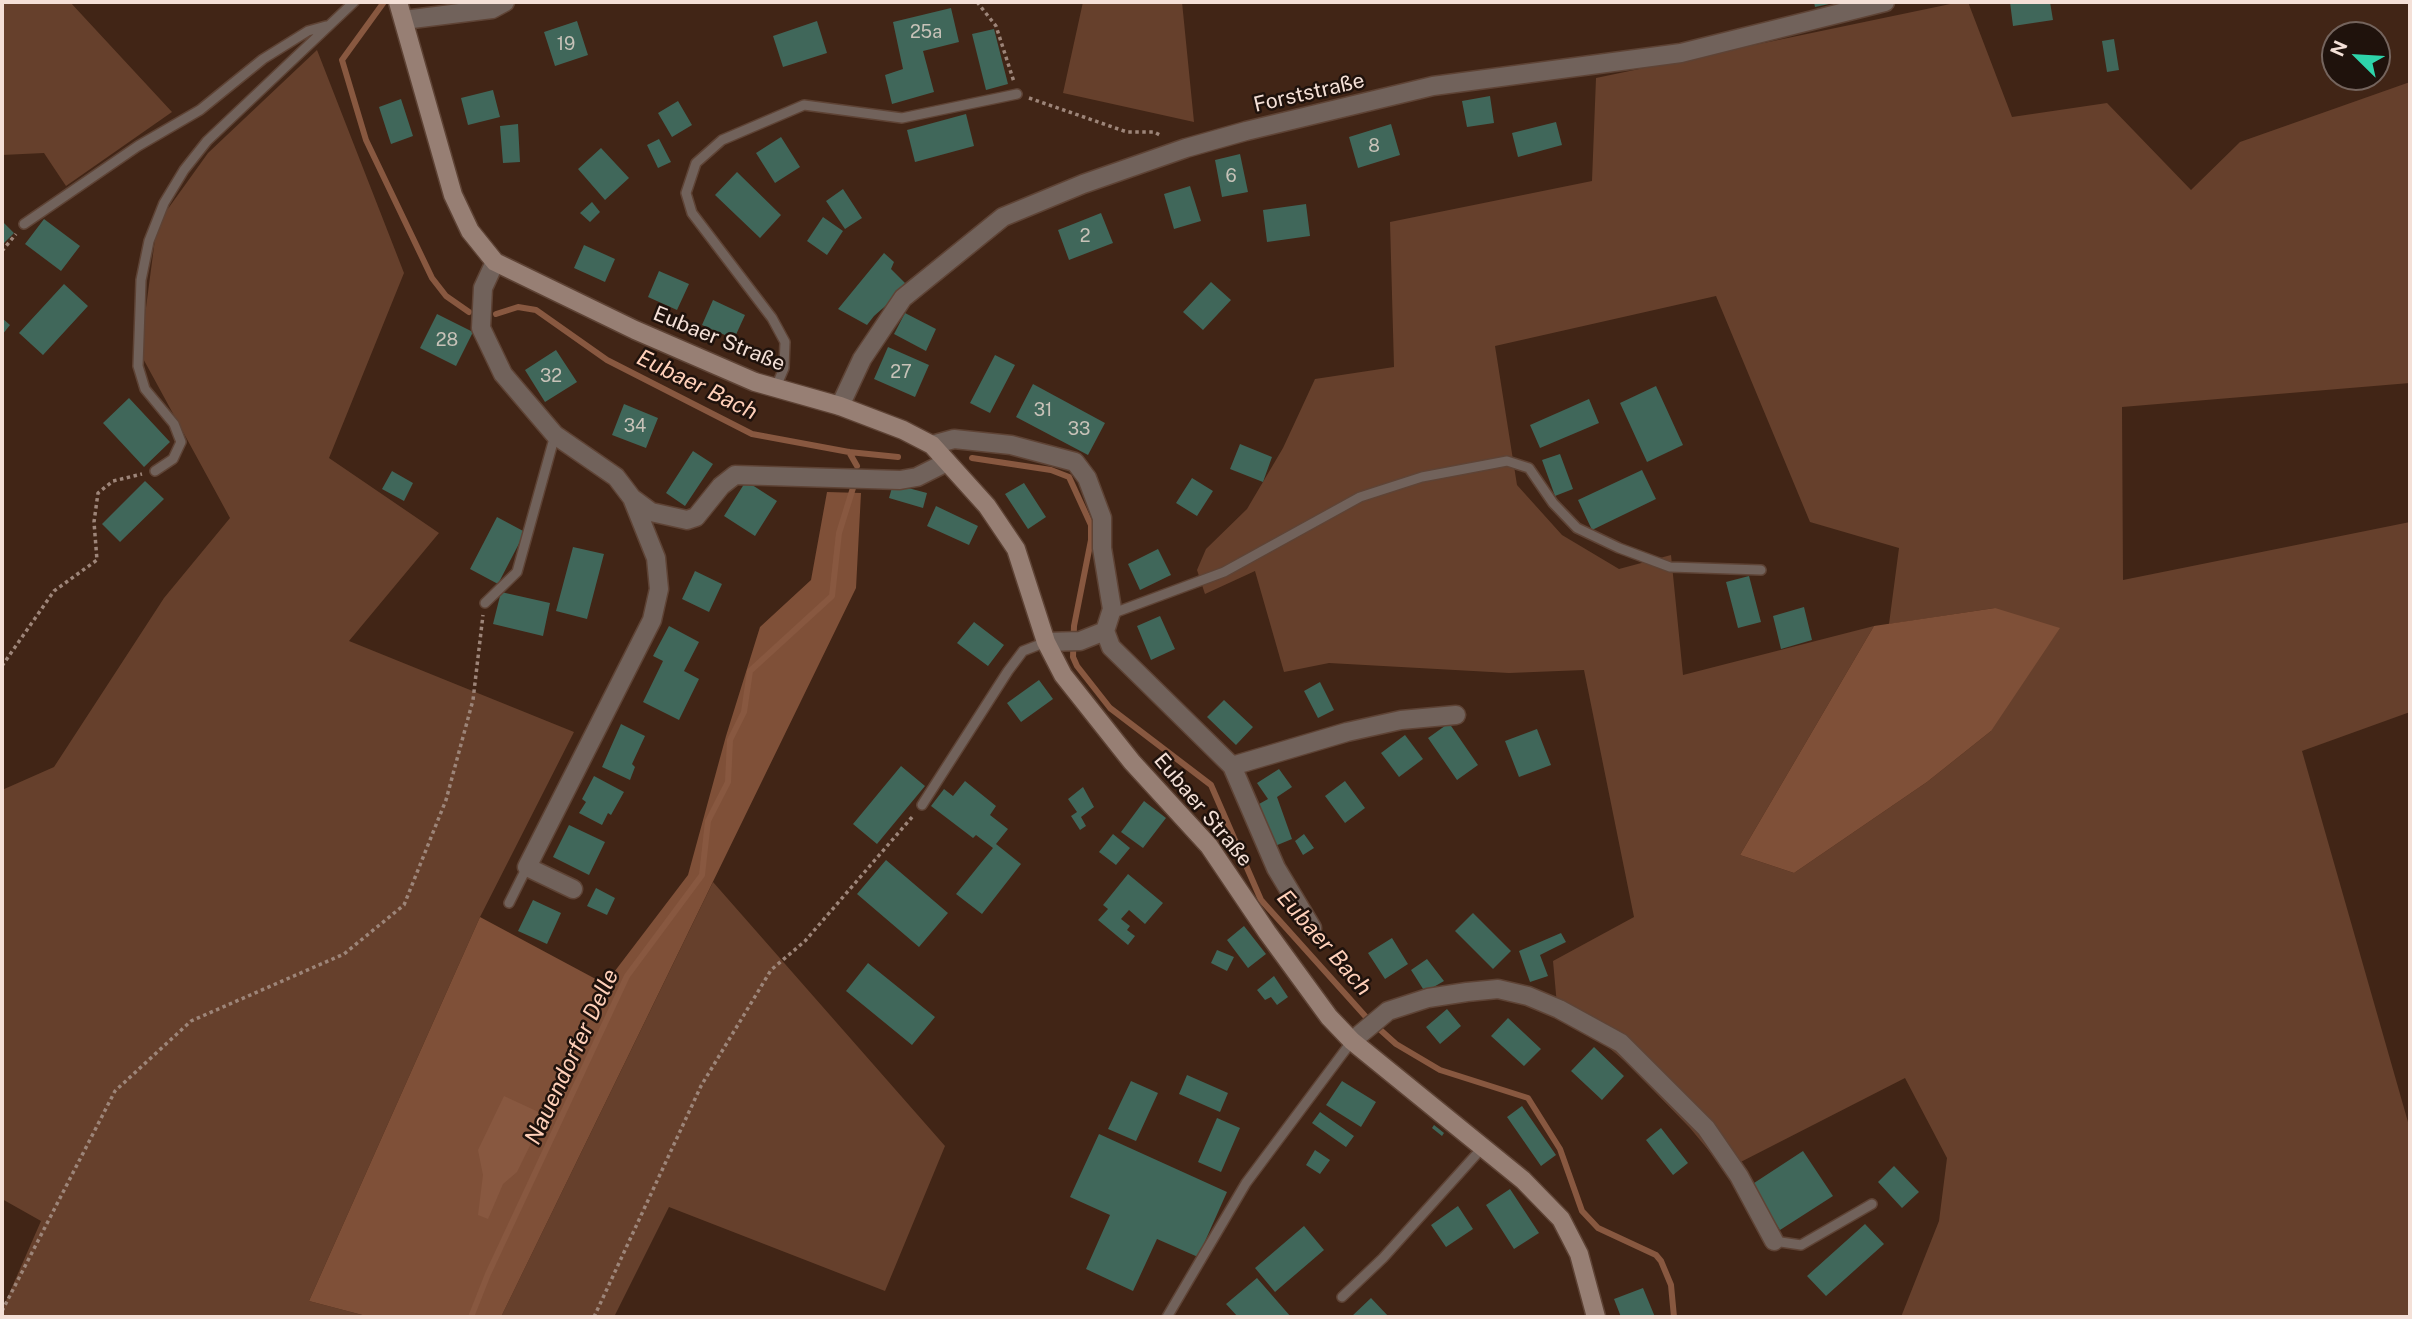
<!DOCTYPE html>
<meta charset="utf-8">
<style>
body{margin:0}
#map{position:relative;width:2412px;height:1319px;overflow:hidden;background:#412516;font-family:"Public Sans",sans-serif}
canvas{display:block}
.frame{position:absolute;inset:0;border:4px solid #f4e0d7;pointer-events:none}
.north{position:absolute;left:2321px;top:21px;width:70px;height:70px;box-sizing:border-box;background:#1f120c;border:2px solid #74645d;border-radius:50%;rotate:294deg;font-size:19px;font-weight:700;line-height:28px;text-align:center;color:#f4e0d7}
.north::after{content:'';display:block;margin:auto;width:24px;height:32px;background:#2ed4ab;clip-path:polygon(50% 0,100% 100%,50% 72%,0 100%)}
</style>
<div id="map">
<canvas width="2412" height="1319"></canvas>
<div class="frame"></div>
<div class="north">N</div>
</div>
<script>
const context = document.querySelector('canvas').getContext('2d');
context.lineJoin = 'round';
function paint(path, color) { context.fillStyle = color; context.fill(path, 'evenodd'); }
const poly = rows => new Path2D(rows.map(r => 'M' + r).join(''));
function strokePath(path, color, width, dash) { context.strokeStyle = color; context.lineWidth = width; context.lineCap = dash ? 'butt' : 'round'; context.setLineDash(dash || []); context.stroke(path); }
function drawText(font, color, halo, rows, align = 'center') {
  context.font = font + ' "Public Sans",sans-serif'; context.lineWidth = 5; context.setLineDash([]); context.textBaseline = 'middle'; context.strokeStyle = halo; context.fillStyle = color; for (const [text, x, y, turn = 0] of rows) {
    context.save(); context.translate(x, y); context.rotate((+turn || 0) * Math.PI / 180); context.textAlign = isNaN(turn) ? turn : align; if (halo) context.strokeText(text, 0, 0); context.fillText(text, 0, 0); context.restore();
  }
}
const green = poly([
 [2,2,70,2,172,112,66,186,44,153,2,155],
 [1083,2,1182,2,1194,122,1063,93],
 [1960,2,1968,2,2012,117,2107,103,2191,190,2240,142,2410,82,2410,383,2122,407,2123,580,2410,522,2410,712,2302,751,2410,1129,2410,1317,1901,1317,1939,1221,1947,1158,1905,1078,1725,1170,1690,1128,1627,1063,1595,1036,1558,1016,1553,961,1634,917,1584,670,1509,673,1329,663,1284,672,1255,571,1205,594,1197,570,1206,549,1247,509,1283,448,1315,379,1394,367,1390,222,1592,181,1596,78],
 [1716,296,1810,522,1899,548,1889,624,1995,608,1991,731,1927,782,1794,873,1740,855,1874,626,1683,675,1671,555,1619,569,1562,535,1517,485,1495,346],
 [317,50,404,273,329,458,439,533,349,641,574,732,480,917,309,1301,370,1317,2,1317,2,1310,41,1221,2,1199,2,790,54,767,164,598,230,518,140,353,157,224,208,153],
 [713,882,945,1146,885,1291,669,1207,614,1317,501,1317]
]);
const forest = poly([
 [827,492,861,493,856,588,501,1317,370,1317,309,1301,480,917,605,984,688,875,726,736,760,627,811,580],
 [1995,608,2060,628,1991,731,1927,782,1794,873,1740,855,1874,626]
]);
const water = poly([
 [504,1096,545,1115,517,1172,503,1184,488,1219,478,1215,483,1175,478,1150]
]);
const stream = poly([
 [384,2,342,60,366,140,432,278,446,296,469,312],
 [496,314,518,307,536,310,607,360,752,434,849,452,898,457],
 [849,452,857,466],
 [972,458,1051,470,1069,477,1091,525,1091,540,1074,626,1073,657,1077,666,1110,708,1211,785,1261,900,1366,1017,1396,1044,1440,1070,1528,1098,1560,1149,1582,1211,1598,1228,1656,1255,1661,1261,1671,1285,1674,1317],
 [471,1317,488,1274,627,976,702,875,708,821,728,782,730,740,744,712,750,671,832,596,839,533,853,488]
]);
const building = poly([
 [1814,2,1829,2,1829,4,1815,7],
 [2010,2,2050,2,2053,20,2013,26],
 [951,8,959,42,923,51,934,92,892,104,885,75,903,69,893,22],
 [577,21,588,55,555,66,544,32],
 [817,21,827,53,783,67,773,36],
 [994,29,1008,84,986,90,972,34],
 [2114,39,2119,70,2107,72,2102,41],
 [493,90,500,117,468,125,461,98],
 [1490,96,1494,123,1467,127,1462,101],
 [401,99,413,136,391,144,379,107],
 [678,101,692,125,672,137,658,113],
 [966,114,974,146,915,162,907,130],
 [1556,122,1562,145,1518,157,1512,133],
 [518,124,520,162,503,163,500,126],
 [1391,124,1400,155,1358,168,1349,137],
 [781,137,800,167,775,183,756,153],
 [659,139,671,162,658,168,647,145],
 [601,148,629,178,605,200,578,169],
 [1240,154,1248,192,1222,197,1215,160],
 [737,172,781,215,760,238,715,195],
 [1190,186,1201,221,1174,229,1164,194],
 [843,189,862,218,845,229,826,201],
 [592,202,600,212,590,222,580,213],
 [1306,204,1310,236,1267,242,1263,210],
 [1101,213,1113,243,1069,260,1058,230],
 [823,217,843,231,827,255,807,241],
 [44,219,80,246,61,271,25,244],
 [2,221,14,233,2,245],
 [584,245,615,259,605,282,574,268],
 [884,253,894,262,891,269,908,286,874,316,867,325,838,309],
 [659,271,689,284,677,310,648,297],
 [1211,282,1231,300,1203,330,1183,312],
 [64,284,88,306,43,355,19,333],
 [713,300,745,315,734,339,702,325],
 [905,313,936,329,926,351,894,334],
 [437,314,473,332,456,366,420,348],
 [2,318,10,325,2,335],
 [888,347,929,365,915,397,874,379],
 [556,350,577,382,545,402,525,370],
 [995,355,1015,365,990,413,970,403],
 [1033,384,1105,423,1088,455,1016,417],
 [1656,386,1683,445,1647,462,1620,403],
 [129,398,170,442,144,467,103,423],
 [1589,399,1599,423,1540,448,1530,425],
 [624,404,658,418,646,448,612,435],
 [1240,444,1272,457,1263,482,1230,469],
 [693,451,713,464,685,506,666,493],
 [1560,454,1573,489,1555,496,1542,460],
 [1642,470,1656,499,1592,530,1578,500],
 [392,471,413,483,404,501,382,489],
 [1192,478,1213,491,1197,516,1176,503],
 [145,481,164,499,120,542,102,524],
 [746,481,777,501,755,536,724,516],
 [1024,483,1046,517,1028,529,1005,494],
 [893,484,927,493,923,508,889,498],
 [936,506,978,526,969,545,927,526],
 [497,517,525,532,498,584,470,569],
 [573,547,604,554,587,619,556,611],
 [1158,549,1171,575,1140,590,1128,564],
 [695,571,722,584,709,612,682,599],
 [1749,576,1761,622,1738,628,1726,582],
 [501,592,550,603,543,636,493,624],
 [1804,607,1812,640,1781,649,1773,616],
 [1160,616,1175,649,1151,660,1137,626],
 [974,622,1004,645,988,666,957,643],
 [669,626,699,642,684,671,699,679,679,720,643,702,663,661,653,656],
 [1039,680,1053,699,1021,722,1007,703],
 [1320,682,1334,710,1318,718,1304,691],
 [1224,700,1253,727,1236,745,1207,717],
 [1449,723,1478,765,1457,780,1428,738],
 [621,724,645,736,632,764,635,767,630,780,602,767],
 [1537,729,1551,765,1519,777,1505,741],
 [1405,735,1423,759,1399,777,1381,753],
 [901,766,925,786,877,844,853,824],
 [1279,769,1292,787,1277,797,1292,839,1275,846,1259,804,1268,799,1257,783],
 [594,776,624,792,611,815,608,813,602,825,579,813,586,802,582,799],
 [965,781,996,806,990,815,1008,829,996,844,1021,864,982,914,956,894,993,848,976,835,973,838,931,806,944,789,953,796],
 [1345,781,1365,808,1345,823,1325,796],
 [1083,787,1094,807,1081,817,1086,826,1080,830,1071,816,1077,812,1068,799],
 [1144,801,1166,818,1143,848,1121,832],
 [569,825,605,842,589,875,553,857],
 [1113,834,1130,848,1116,865,1099,852],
 [1304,834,1314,848,1303,855,1295,841],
 [886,860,948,913,919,947,857,894],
 [1128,874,1163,903,1145,924,1129,910,1121,919,1130,926,1127,930,1135,936,1128,945,1098,920,1108,909,1103,905],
 [596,888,615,898,607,915,587,906],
 [533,900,561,913,547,944,518,931],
 [1473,913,1511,951,1493,969,1455,931],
 [1244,926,1266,954,1248,968,1227,940],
 [1561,933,1566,942,1540,955,1548,976,1530,982,1519,951],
 [1392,938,1408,964,1385,979,1368,953],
 [1217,950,1234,957,1227,971,1211,963],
 [1427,959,1444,981,1425,992,1411,970],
 [868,963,935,1017,912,1045,846,991],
 [1274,976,1288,997,1277,1005,1271,997,1265,1000,1257,990],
 [1447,1009,1461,1026,1440,1044,1426,1027],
 [1508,1018,1541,1049,1524,1066,1491,1036],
 [1594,1047,1624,1076,1602,1100,1571,1071],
 [1187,1075,1228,1093,1220,1112,1179,1094],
 [1131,1081,1158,1093,1136,1141,1108,1129],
 [1342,1081,1376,1102,1361,1127,1326,1105],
 [1522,1106,1556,1155,1541,1166,1507,1117],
 [1320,1112,1354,1136,1346,1147,1312,1123],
 [1217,1118,1240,1128,1221,1172,1198,1162],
 [1434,1125,1444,1133,1442,1136,1432,1128],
 [1661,1128,1688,1163,1673,1175,1646,1140],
 [1099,1134,1227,1192,1198,1257,1157,1239,1133,1291,1086,1269,1110,1215,1070,1197],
 [1315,1150,1330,1160,1320,1174,1306,1165],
 [1803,1151,1833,1196,1780,1230,1751,1185],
 [1894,1166,1919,1192,1902,1208,1878,1182],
 [1510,1189,1539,1233,1514,1249,1486,1205],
 [1458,1206,1473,1229,1446,1247,1431,1225],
 [1865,1224,1884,1244,1826,1296,1807,1276],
 [1304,1226,1324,1250,1275,1292,1255,1268],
 [1257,1278,1291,1317,1238,1317,1226,1304],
 [1643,1288,1655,1317,1621,1317,1614,1299],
 [1371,1298,1389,1317,1351,1317]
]);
const path = poly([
 [977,2,996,26,1014,82],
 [1029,98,1127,132,1154,132,1162,136],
 [2,251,16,234],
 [2,666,54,591,97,560,94,522,98,493,113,481,142,474],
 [2,1311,115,1091,191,1021,344,954,404,905,446,800,473,700,483,615],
 [594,1317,701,1086,771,970,805,941,913,816]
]);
const lane = poly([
 [24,224,138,146,200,110,263,59,308,31,326,26],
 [776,387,784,368,785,342,772,318,692,213,686,193,696,163,722,140,804,105,902,118,1017,94],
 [155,471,173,459,181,442,174,424,145,389,138,366,141,280,149,241,164,203,184,170,207,141,354,2],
 [485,603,517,572,555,435],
 [1111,614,1224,572,1360,497,1422,477,1507,461,1529,468,1553,503,1577,528,1619,548,1670,567,1761,570],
 [922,805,1008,671,1023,651,1046,642],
 [509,903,527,867],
 [1774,1241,1801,1245,1872,1204],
 [1342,1297,1383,1258,1483,1147],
 [1167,1317,1246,1183,1352,1041]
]);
const street = poly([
 [404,20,492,9,505,2],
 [495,262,483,288,481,328,503,374,555,435,616,477,632,498,656,558,659,589,652,620,527,867,573,889],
 [840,406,862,359,903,298,1003,217,1083,184,1186,148,1246,131,1433,86,1681,53,1885,2],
 [932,445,954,439,1011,445,1075,462,1087,478,1102,518,1102,548,1112,609,1105,631,1111,647,1232,766,1276,868,1312,928],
 [632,498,651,512,687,520,696,517,721,486,735,475,900,480,917,477,947,462],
 [1046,642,1080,641,1105,631],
 [1232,766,1347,732,1401,720,1456,715],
 [1352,1041,1388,1011,1428,998,1467,992,1498,989,1528,996,1559,1009,1621,1043,1706,1128,1739,1176,1774,1241]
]);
const secondary = poly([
 [398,2,453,195,470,231,495,262,635,330,755,382,840,406,903,430,932,445,987,506,1016,549,1046,642,1063,675,1132,762,1209,846,1267,932,1329,1017,1352,1041,1523,1180,1561,1219,1579,1254,1596,1317]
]);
const numberNames = [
 ["25a",926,32],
 ["19",566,44],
 ["8",1374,146],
 ["6",1231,176],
 ["2",1085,236],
 ["28",447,340],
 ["27",901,372],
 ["32",551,376],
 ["31",1043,410],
 ["34",635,426],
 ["33",1079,429]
];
const streetNames = [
 ["Forststraße",1309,93,-13],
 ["Eubaer Straße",719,339,22],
 ["Eubaer Straße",1203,810,50]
];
const waterNames = [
 ["Eubaer Bach",697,385,26],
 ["Eubaer Bach",1324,943,49],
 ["Nauendorfer Delle",572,1057,-65]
];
paint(green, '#66402c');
paint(forest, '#7f5038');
paint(water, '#885840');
strokePath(stream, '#885840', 6);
paint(building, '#40675a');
strokePath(lane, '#5e4335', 12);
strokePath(street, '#5e4335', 21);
strokePath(secondary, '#5e4335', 21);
strokePath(path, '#9d8579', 3.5, [3.5, 3.5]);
strokePath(lane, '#71625b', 9);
strokePath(street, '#71625b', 18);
strokePath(secondary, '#977f74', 18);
drawText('18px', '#c7c2b8', null, numberNames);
drawText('21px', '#f4e0d7', '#1f120c', streetNames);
drawText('italic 23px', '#ffd0b9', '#1f120c', waterNames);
</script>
